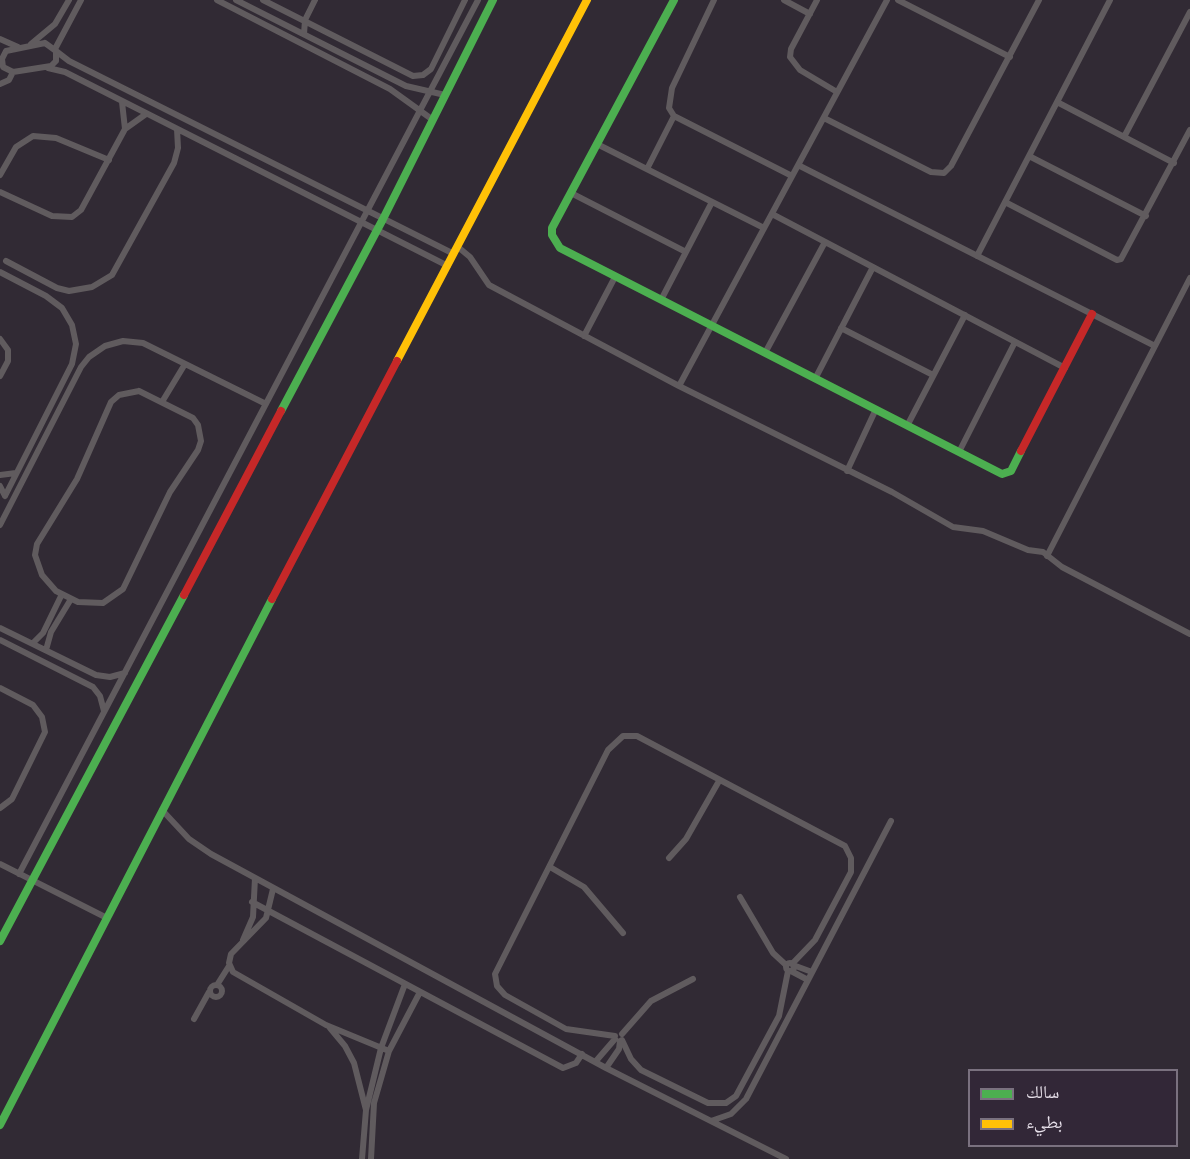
<!DOCTYPE html>
<meta charset="utf-8">
<style>
body{margin:0}
#map{position:relative;width:1190px;height:1159px;overflow:hidden;background:#312a34;font-family:Montserrat,"Noto Naskh Arabic",sans-serif}
canvas{display:block}
.legend{position:absolute;left:968px;top:1069px;width:210px;height:78px;box-sizing:border-box;background:#322737;border:2px solid #7a717f;margin:0;padding:8px 10px;list-style:none;font-size:18px;color:#e7e0ea}
.legend li{display:flex;align-items:center;gap:12px;height:30px}
.legend b{width:30px;border:2px solid #7a717f}
</style>
<div id="map">
<canvas width="1190" height="1159"></canvas>
<ul class="legend">
<li><b style="height:8px;background:#4caf50"></b>سالك</li>
<li><b style="height:8px;background:#ffc107"></b>بطيء</li>
</ul>
</div>
<script>
const context = document.querySelector('canvas').getContext('2d');
context.lineJoin = 'round';
const poly = rows => new Path2D(rows.map(r => 'M' + r).join(''));
function strokePath(path, color, width, dash) { context.strokeStyle = color; context.lineWidth = width; context.lineCap = dash ? 'butt' : 'round'; context.setLineDash(dash || []); context.stroke(path); }
const street = poly([
 [217,0,390,89,433,120],
 [236,0,406,86,445,95],
 [263,0,413,76,423,75,431,69,465,0],
 [714,0,672,88,669,108,674,116,792,176],
 [784,0,810,14],
 [817,0,791,49,790,57,800,70,837,92],
 [898,0,1010,57],
 [304,34,305,20,315,0],
 [0,39,18,47],
 [45,43,56,51,56,61,51,66,13,72,3,67,2,59,6,51,45,43],
 [31,44,55,24,69,0],
 [55,49,81,0],
 [56,51,69,61,454,254],
 [48,68,65,72,448,266],
 [0,84,9,80,13,72],
 [122,102,125,129],
 [1057,102,1174,163],
 [824,118,931,172,944,173,951,166,1039,0],
 [1124,137,1190,12],
 [597,144,764,228],
 [1029,156,1146,216],
 [798,165,1155,346],
 [647,169,674,116],
 [0,175,16,147,33,136,56,138,109,160],
 [0,192,52,216,72,217,81,210,125,129,146,114],
 [571,193,686,252],
 [1005,202,1117,260,1121,259,1190,130],
 [772,214,1065,368],
 [458,247,470,257,489,285,679,386,892,492,953,527,983,531,1028,550,1043,552,1062,567,1190,634],
 [977,256,1110,0],
 [6,261,57,288,69,291,92,287,112,275,174,163,178,148,177,129],
 [0,272,46,296,62,308,72,325,76,344,72,364,5,496],
 [661,300,712,202],
 [841,328,933,375],
 [584,336,615,277],
 [0,339,8,350,8,361,0,376],
 [765,353,825,242],
 [815,379,873,267],
 [679,386,887,0],
 [139,391,193,418,198,425,201,441,198,450,170,492,123,589,103,603,78,602,56,591,42,575,35,555,37,544,77,479,111,402,119,395,139,391],
 [162,402,185,364],
 [907,426,965,315],
 [959,452,1015,342],
 [847,471,876,409],
 [0,475,16,473],
 [0,486,5,496],
 [0,525,81,367,89,357,105,346,123,341,143,343,266,404],
 [1047,556,1190,278],
 [0,628,96,675,110,677,125,673],
 [0,640,93,687,100,696,104,711],
 [33,643,43,633,62,594],
 [46,650,51,632,71,599],
 [0,688,33,705,42,717,45,732,12,799,0,808],
 [162,810,189,839,211,854,606,1068,786,1159],
 [669,858,686,839,719,781],
 [0,864,107,918],
 [550,867,584,887,623,933],
 [19,874,478,0],
 [273,889,266,918,231,954,229,963,233,972,326,1025,389,1051],
 [740,897,773,953,786,965],
 [252,902,563,1068,576,1063,582,1054],
 [243,940,253,917,255,878],
 '786 967a4 4 0 1 1 8 0a4 4 0 1 1-8 0Z',
 [793,965,812,972],
 [791,971,808,980],
 '210 991a6 6 0 1 1 12 0a6 6 0 1 1-12 0Z',
 [217,985,229,966],
 [194,1019,209,992],
 [330,1028,345,1046,354,1063,366,1110],
 [622,1034,651,1001,693,979],
 [615,1036,566,1029,505,995,497,986,495,974,608,750,623,736,637,736,845,846,851,858,851,872,815,940,792,964],
 [622,1040,631,1059,641,1070,708,1103,726,1103,736,1096,779,1016,788,971],
 [596,1061,615,1039],
 [606,1068,619,1049,620,1041],
 [711,1121,731,1114,746,1099,891,821],
 [362,1159,366,1110,381,1048,405,984],
 [371,1159,374,1103,389,1051,420,992]
]);
const fast = poly([
 [674,0,552,228,552,235,560,248,1002,474,1011,471,1021,451],
 [281,411,383,219,493,0],
 [0,941,184,595],
 [0,1125,272,599]
]);
const slow = poly([
 [397,361,587,0]
]);
const jam = poly([
 [1021,451,1092,314],
 [184,595,281,411],
 [272,599,397,361]
]);
strokePath(street, '#605b5e', 6);
strokePath(fast, '#4caf50', 8);
strokePath(slow, '#ffc107', 8);
strokePath(jam, '#c62828', 8);
</script>
